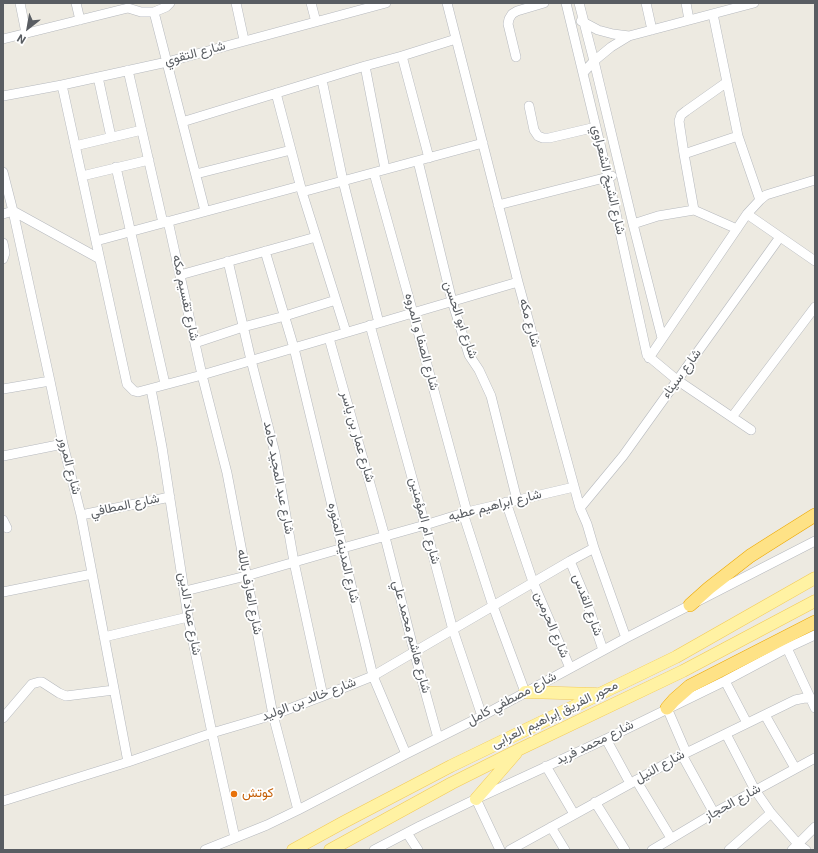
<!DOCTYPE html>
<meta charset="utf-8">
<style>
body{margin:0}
#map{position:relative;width:818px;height:853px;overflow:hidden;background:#edeae1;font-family:Roboto,sans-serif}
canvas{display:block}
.frame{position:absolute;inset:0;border:4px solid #595d62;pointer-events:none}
.north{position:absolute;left:8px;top:8px;width:40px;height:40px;-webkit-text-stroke:3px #fff;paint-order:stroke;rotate:211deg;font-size:11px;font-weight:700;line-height:16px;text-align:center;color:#595d62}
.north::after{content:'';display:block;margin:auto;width:14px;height:18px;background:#595d62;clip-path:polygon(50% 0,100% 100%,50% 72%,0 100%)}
</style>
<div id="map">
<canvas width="818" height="853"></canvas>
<div class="frame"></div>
<div class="north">N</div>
</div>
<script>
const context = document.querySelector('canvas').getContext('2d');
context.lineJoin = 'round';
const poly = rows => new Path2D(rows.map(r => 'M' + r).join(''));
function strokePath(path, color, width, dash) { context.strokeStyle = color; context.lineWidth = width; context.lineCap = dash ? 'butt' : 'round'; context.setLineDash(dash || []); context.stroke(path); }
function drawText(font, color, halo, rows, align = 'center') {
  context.font = font + ' Roboto,Vazirmatn,sans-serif'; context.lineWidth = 3.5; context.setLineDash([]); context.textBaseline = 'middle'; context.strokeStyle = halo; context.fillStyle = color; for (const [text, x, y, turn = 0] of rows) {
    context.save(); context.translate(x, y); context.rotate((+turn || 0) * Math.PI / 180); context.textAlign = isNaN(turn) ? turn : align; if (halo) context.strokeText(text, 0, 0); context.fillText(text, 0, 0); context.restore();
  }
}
const minor = poly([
 [20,3,26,33],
 [76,3,80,20],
 [236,3,244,40],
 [311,3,316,22],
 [447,3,518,282,580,508,587,524,594,548,626,638],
 [566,3,608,177,647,355,677,380,751,430],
 [579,3,594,61,633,224,662,338],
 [646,3,652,30],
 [686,3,689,20],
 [154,12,205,211],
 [713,14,738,136,760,200],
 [581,21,598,30,613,34,629,36],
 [3,39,128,8,141,12,154,12,166,7,170,3],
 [402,56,429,158],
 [516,57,508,24,509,19,512,14,517,11,544,3],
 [365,66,385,169],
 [128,70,163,223],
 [583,73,594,61,611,47,629,36,754,3],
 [98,77,111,137],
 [322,80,343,181,379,323],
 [62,85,127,384,134,391,138,392,202,375,518,282],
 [276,93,291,150],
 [3,96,62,85,167,62,386,3],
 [529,106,534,130,538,136,543,138,549,138,596,127],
 [182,122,365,66,402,56,456,39],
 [75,146,142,130],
 [684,154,738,136],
 [418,161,452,301,469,355,479,370,491,396,517,500],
 [116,167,165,384],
 [3,172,13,211,50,381,63,444,81,515,128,762],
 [374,173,413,313,467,512],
 [196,174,291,150,302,192,483,143],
 [82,176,149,160],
 [302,192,346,332],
 [498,205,612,176],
 [694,210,684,154,679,121,681,115,686,111,727,82],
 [3,214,13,211,100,259],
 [747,214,815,261],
 [168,221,202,375,227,473,273,715,298,810],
 [633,224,658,216,694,210,737,229],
 [96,241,300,186],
 [3,243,5,253,3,259],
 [265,251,294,348,373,676,406,754],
 [228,261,251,360,275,453,294,562,323,696],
 [180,275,316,237],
 [370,325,425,525,453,630,482,716],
 [329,338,385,537,414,651,438,738],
 [195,343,243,327,285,316,336,300],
 [649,358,747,214,760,200,766,195,815,180],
 [3,389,50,381],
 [151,389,162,447,188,617,212,733,235,838],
 [732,417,815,307],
 [3,456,63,444],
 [506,502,533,582,570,668],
 [580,508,623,456,780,237],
 [463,513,493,606,525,692],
 [81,515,170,497],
 [3,520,7,528],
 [570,561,585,597,603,650],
 [185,591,246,576,343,548,425,525,467,512,574,487],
 [3,592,92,574],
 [104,637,188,617],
 [787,648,815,708],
 [725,681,747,723],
 [667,708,686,752],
 [765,715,795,768],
 [3,718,32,684,39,682,42,682,59,693,66,696,114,690],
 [726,734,755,790,771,813,798,844,806,850],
 [606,739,630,783],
 [682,755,714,813],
 [546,766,574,814],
 [636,780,671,838],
 [476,799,500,850],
 [3,801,128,762,212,733,273,715,323,696,373,676,570,561,594,548],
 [595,802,625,850],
 [551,827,565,850],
 [407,833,418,850],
 [205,850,267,825,298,810,406,754,482,716,626,638,815,541],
 [374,850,420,826,476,799,606,739,725,681,787,648,815,635],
 [510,850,682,755,795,700,805,698,815,699],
 [652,850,714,813,815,758],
 [729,850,771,813],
 [792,850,815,827]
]);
const major = poly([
 [525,692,596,694],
 [476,799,516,753],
 [293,850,344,822,451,766,676,657,815,578],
 [330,850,452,783,520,749,683,671,815,601]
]);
const highway = poly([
 [690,605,709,588,750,556,772,542,815,515],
 [667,708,674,700,690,686,815,622]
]);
const markers = [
 [234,794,4,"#e8710a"]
];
const streetNames = [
 ["شارع التقوي",195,54,-15],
 ["شارع الشيخ الشعراوي",608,180,77],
 ["شارع تقسيم مكه",185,298,78],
 ["شارع ابو الحسن",460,320,71],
 ["شارع مكه",529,323,75],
 ["شارع الصفا و المروه",421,342,75],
 ["شارع سيناء",682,374,-54],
 ["شارع عمار بن ياسر",357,437,74],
 ["شارع المرور",69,466,76],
 ["شارع عبد المجيد حامد",278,478,79],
 ["شارع المطافي",125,506,-12],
 ["شارع ابراهيم عطيه",495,506,-14],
 ["شارع ام المؤمنين",424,521,75],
 ["شارع المدينه المنوره",343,553,77],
 ["شارع العارف بالله",249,592,79],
 ["شارع القدس",587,605,70],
 ["شارع عماد الدين",189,614,80],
 ["شارع الحرمين",551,625,67],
 ["شارع هاشم محمد علي",411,637,75],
 ["شارع مصطفي كامل",512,699,-28],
 ["شارع خالد بن الوليد",309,700,-21],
 ["محور الفريق إبراهيم العرابى",555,715,-26],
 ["شارع محمد فريد",595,743,-26],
 ["شارع النيل",660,767,-29],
 ["شارع الحجاز",733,803,-29]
];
const foodNames = [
 ["كوتش",242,794]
];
strokePath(minor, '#b6b9be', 10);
strokePath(major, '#f3ca54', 13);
strokePath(highway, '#eda800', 14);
strokePath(minor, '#fff', 9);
strokePath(major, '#fff2a3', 12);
strokePath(highway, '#fee286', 13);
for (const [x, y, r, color] of markers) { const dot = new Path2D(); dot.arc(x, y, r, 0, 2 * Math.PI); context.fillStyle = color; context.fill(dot); strokePath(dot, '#fff', 1.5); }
drawText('13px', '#595d62', '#fff', streetNames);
drawText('13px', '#c56008', '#fff', foodNames, 'left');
</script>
